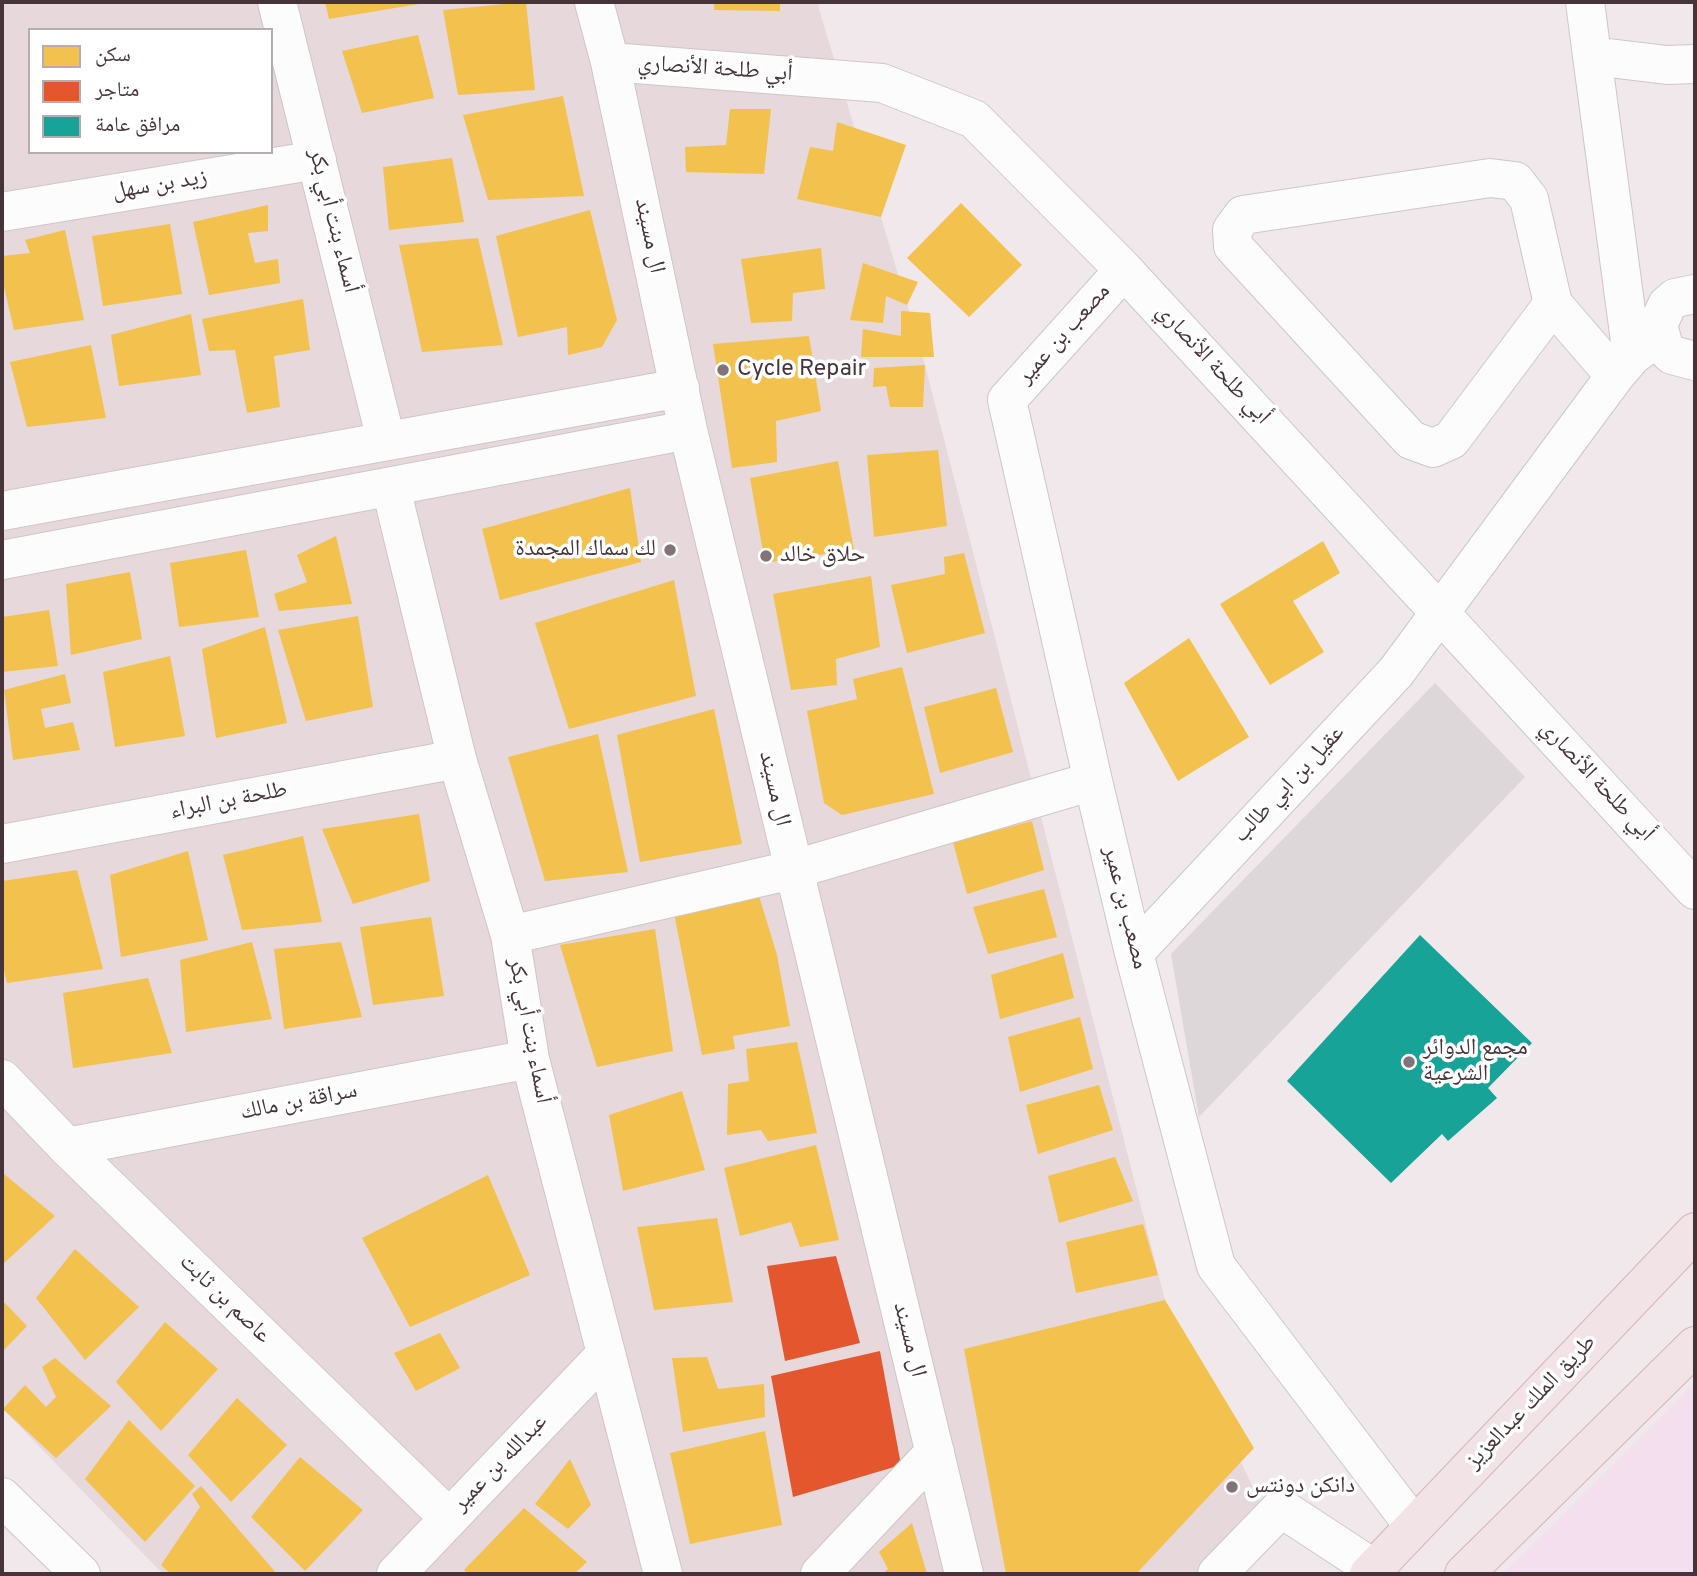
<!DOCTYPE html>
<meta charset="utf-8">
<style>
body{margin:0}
#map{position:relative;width:1697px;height:1576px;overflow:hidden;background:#f0e8ea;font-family:Overpass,"Noto Naskh Arabic",sans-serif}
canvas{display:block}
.frame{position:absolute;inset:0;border:4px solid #47343a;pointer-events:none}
.legend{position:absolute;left:28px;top:28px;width:245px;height:126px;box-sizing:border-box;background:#fff;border:2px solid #b5aeb0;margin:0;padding:9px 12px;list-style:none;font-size:21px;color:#47343a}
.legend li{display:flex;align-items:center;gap:14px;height:35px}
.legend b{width:35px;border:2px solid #b5aeb0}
</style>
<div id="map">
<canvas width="1697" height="1576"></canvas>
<div class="frame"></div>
<ul class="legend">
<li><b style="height:19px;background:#f2c14e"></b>سكن</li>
<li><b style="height:19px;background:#e4572e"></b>متاجر</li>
<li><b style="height:19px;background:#17a398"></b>مرافق عامة</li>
</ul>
</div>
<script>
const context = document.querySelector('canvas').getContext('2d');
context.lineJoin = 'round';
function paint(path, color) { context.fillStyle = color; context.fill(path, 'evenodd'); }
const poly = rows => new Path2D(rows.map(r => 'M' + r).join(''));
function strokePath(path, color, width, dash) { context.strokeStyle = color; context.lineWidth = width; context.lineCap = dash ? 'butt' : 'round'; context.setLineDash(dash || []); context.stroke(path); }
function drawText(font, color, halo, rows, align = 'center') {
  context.font = font + ' Overpass,"Noto Naskh Arabic",sans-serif'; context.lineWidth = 7; context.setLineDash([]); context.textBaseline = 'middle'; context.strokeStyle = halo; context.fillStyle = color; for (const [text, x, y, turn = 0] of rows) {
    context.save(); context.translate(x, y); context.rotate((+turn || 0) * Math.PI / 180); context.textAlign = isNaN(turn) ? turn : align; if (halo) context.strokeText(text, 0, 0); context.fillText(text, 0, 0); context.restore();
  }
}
const residential = poly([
 [2,2,817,2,925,365,1165,1300,1269,1522,1222,1574,163,1574,2,1408],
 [30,30,271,30,271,152,30,152]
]);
const medical = poly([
 [1695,1383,1695,1574,1503,1574]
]);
const parking = poly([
 [1435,683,1525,777,1199,1117,1171,954]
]);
const homes = poly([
 [325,2,418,2,419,4,329,19],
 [526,2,535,90,458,95,443,10],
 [714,2,780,2,780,11,714,10],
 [418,35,434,98,362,113,342,51],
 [563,96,584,196,488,200,463,115],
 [730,109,771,109,764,174,686,172,685,147,726,145],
 [837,122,906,145,881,217,797,199,810,147,833,151],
 [452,158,464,222,389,230,383,167],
 [961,203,1022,265,969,317,907,258],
 [268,205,268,231,248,233,255,263,278,259,280,283,209,295,193,222],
 [590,210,617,320,602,347,568,355,567,327,518,337,496,236],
 [170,224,182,294,103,306,92,236],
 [65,230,84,320,14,330,2,278,2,256,30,253,25,240],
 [478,238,503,345,422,352,399,245],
 [821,248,825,289,793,293,792,321,751,323,741,259],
 [863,263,918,282,907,305,886,296,883,323,850,320],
 [303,299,310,350,274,356,280,407,247,413,235,350,209,351,202,319],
 [901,311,930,313,934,357,861,357,863,329,901,336],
 [191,314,201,375,119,386,111,335],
 [809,336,821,411,776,421,777,462,732,468,713,344],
 [91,345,106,418,27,427,10,362],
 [925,365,923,407,890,407,886,386,873,387,874,368],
 [938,450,947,526,874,537,867,455],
 [838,461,854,550,765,563,750,478],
 [630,488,641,562,500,600,482,529],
 [336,536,352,604,279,611,274,594,307,582,297,555],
 [1323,541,1340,573,1293,601,1324,652,1270,685,1220,604],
 [246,550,259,617,179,627,170,563],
 [964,553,985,633,907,653,891,585,945,574,944,557],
 [130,572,142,639,71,655,66,584],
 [871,576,880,647,836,659,837,685,791,690,773,594],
 [674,580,696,696,569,729,535,623],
 [49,610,58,666,2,672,2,617],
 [358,616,373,707,306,721,278,630],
 [265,627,287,723,216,738,202,649],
 [1189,638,1249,737,1178,781,1124,683],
 [170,656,185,736,115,747,103,672],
 [902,667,934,794,842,815,824,803,807,711,857,699,853,679],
 [65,674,71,703,41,709,45,728,73,722,80,750,13,760,4,690],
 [996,688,1013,752,940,773,924,707],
 [714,709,742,844,640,862,617,735],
 [598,734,628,872,545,881,508,757],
 [419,814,430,881,353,904,322,829],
 [1032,821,1044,870,967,894,953,842],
 [303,836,322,922,242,930,223,855],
 [188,851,208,940,121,957,110,875],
 [77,870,103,969,7,983,2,963,2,881],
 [1044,889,1057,937,988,954,973,907],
 [759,896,777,955,790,1026,733,1036,735,1049,702,1055,673,908],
 [431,917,444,996,373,1005,360,927],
 [655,929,673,1051,597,1067,560,945],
 [252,942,272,1019,186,1032,180,960],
 [341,942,362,1017,284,1029,274,949],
 [1063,953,1074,998,1000,1019,991,975],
 [148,978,172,1053,73,1068,63,993],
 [1080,1017,1093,1069,1020,1092,1008,1037],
 [797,1042,817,1133,768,1141,761,1130,727,1135,728,1084,749,1081,746,1049],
 [1099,1085,1113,1130,1038,1154,1026,1105],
 [682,1091,705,1170,623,1191,609,1115],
 [816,1145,839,1240,800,1247,791,1222,740,1236,724,1168],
 [1115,1157,1133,1201,1059,1223,1048,1176],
 [4,1174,55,1216,2,1265,2,1176],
 [488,1175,530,1275,410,1327,362,1238],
 [717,1218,733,1302,654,1310,637,1227],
 [1143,1224,1158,1275,1076,1293,1066,1242],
 [75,1249,139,1307,85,1360,36,1298],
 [2,1300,27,1326,2,1352],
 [1165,1300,1254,1448,1136,1574,1006,1574,964,1349],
 [165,1322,218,1369,161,1431,116,1382],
 [440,1333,460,1368,416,1391,394,1353],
 [707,1357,718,1389,764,1384,765,1417,683,1432,672,1358],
 [55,1358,111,1406,56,1458,3,1409,25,1385,46,1407,56,1397,42,1367],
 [237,1398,287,1445,231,1502,188,1455],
 [129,1420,195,1486,145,1542,85,1479],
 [765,1431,782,1525,690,1544,670,1453],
 [300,1457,363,1510,305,1571,251,1517],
 [570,1459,591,1505,568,1529,535,1504],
 [201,1486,277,1574,171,1574,161,1565,200,1507,192,1494],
 [524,1508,587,1562,574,1574,469,1574,464,1570],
 [912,1523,927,1574,882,1574,888,1569,879,1552]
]);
const shops = poly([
 [836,1256,860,1343,785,1361,767,1266],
 [880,1351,901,1465,793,1497,771,1376]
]);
const public = poly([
 [1420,935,1532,1043,1488,1088,1497,1098,1448,1141,1442,1134,1391,1183,1287,1081]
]);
const minor = poly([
 [277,2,386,440],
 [594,2,610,62,688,430,964,1574],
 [1585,2,1592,56,1667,65,1695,64],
 [1592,56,1632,356],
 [610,62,882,83,974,119,1124,270,1695,890],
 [2,212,317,160],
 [1124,270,1007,400,1093,781,1134,953,1216,1266,1414,1526],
 [1695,294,1675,298,1667,305,1658,325,1664,347,1672,355,1695,361],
 [1553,304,1529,199,1515,181,1490,178,1243,215,1232,230,1233,246,1411,440,1433,448,1451,440,1553,304,1615,376],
 [391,488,457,759,510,935,530,1059,663,1574],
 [2,511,680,388],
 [2,560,688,430],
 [2,844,457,759],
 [510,935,792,870,1093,781],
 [1134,953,1396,672,1615,376,1632,356,1659,336],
 [2,1079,67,1147,449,1518],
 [67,1147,530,1059],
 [2,1497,81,1574],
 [396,1574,606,1354],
 [820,1574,935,1452],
 [1217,1574,1281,1508,1374,1569]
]);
const major = poly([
 [1369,1574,1695,1232],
 [1464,1574,1695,1346]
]);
const markers = [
 [723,370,7,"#827378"],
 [670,550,7,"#827378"],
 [766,556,7,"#827378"],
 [1409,1062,7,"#827378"],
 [1232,1487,7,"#827378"]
];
const streetNames = [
 ["أبي طلحة الأنصاري",715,70,4],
 ["زيد بن سهل",160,186,-9],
 ["أسماء بنت أبي بكر",332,221,76],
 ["ال مسيند",648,236,78],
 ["مصعب بن عمير",1065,335,-48],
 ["أبي طلحة الأنصاري",1212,365,47],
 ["أبي طلحة الأنصاري",1596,782,47],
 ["عقيل بن ابي طالب",1290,785,-47],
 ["ال مسيند",773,789,77],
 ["طلحة بن البراء",229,802,-11],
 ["مصعب بن عمير",1124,908,76],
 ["أسماء بنت أبي بكر",528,1031,79],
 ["سراقة بن مالك",299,1103,-11],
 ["عاصم بن ثابت",224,1300,44],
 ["ال مسيند",908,1340,76],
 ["طريق الملك عبدالعزيز",1532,1403,-46],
 ["عبدالله بن عمير",501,1464,-46]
];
const poiNames = [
 ["Cycle Repair",737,370],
 ["لك سماك المجمدة",656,550,"right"],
 ["حلاق خالد",780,556],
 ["مجمع الدوائر",1423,1049],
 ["الشرعية",1423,1075],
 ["دانكن دونتس",1246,1487]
];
paint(residential, '#e7d8db');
paint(medical, '#f3dfed');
paint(parking, '#ded7d9');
paint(homes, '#f2c14e');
paint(shops, '#e4572e');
paint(public, '#17a398');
strokePath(minor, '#cec6c8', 40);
strokePath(major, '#d4b4bc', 40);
strokePath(minor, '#fdfcfc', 38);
strokePath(major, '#f1e3e6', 38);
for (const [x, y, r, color] of markers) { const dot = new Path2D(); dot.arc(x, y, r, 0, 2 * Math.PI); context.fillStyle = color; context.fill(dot); strokePath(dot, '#fff', 2.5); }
drawText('23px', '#47343a', '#fff', streetNames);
drawText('23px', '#47343a', '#fff', poiNames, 'left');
</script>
